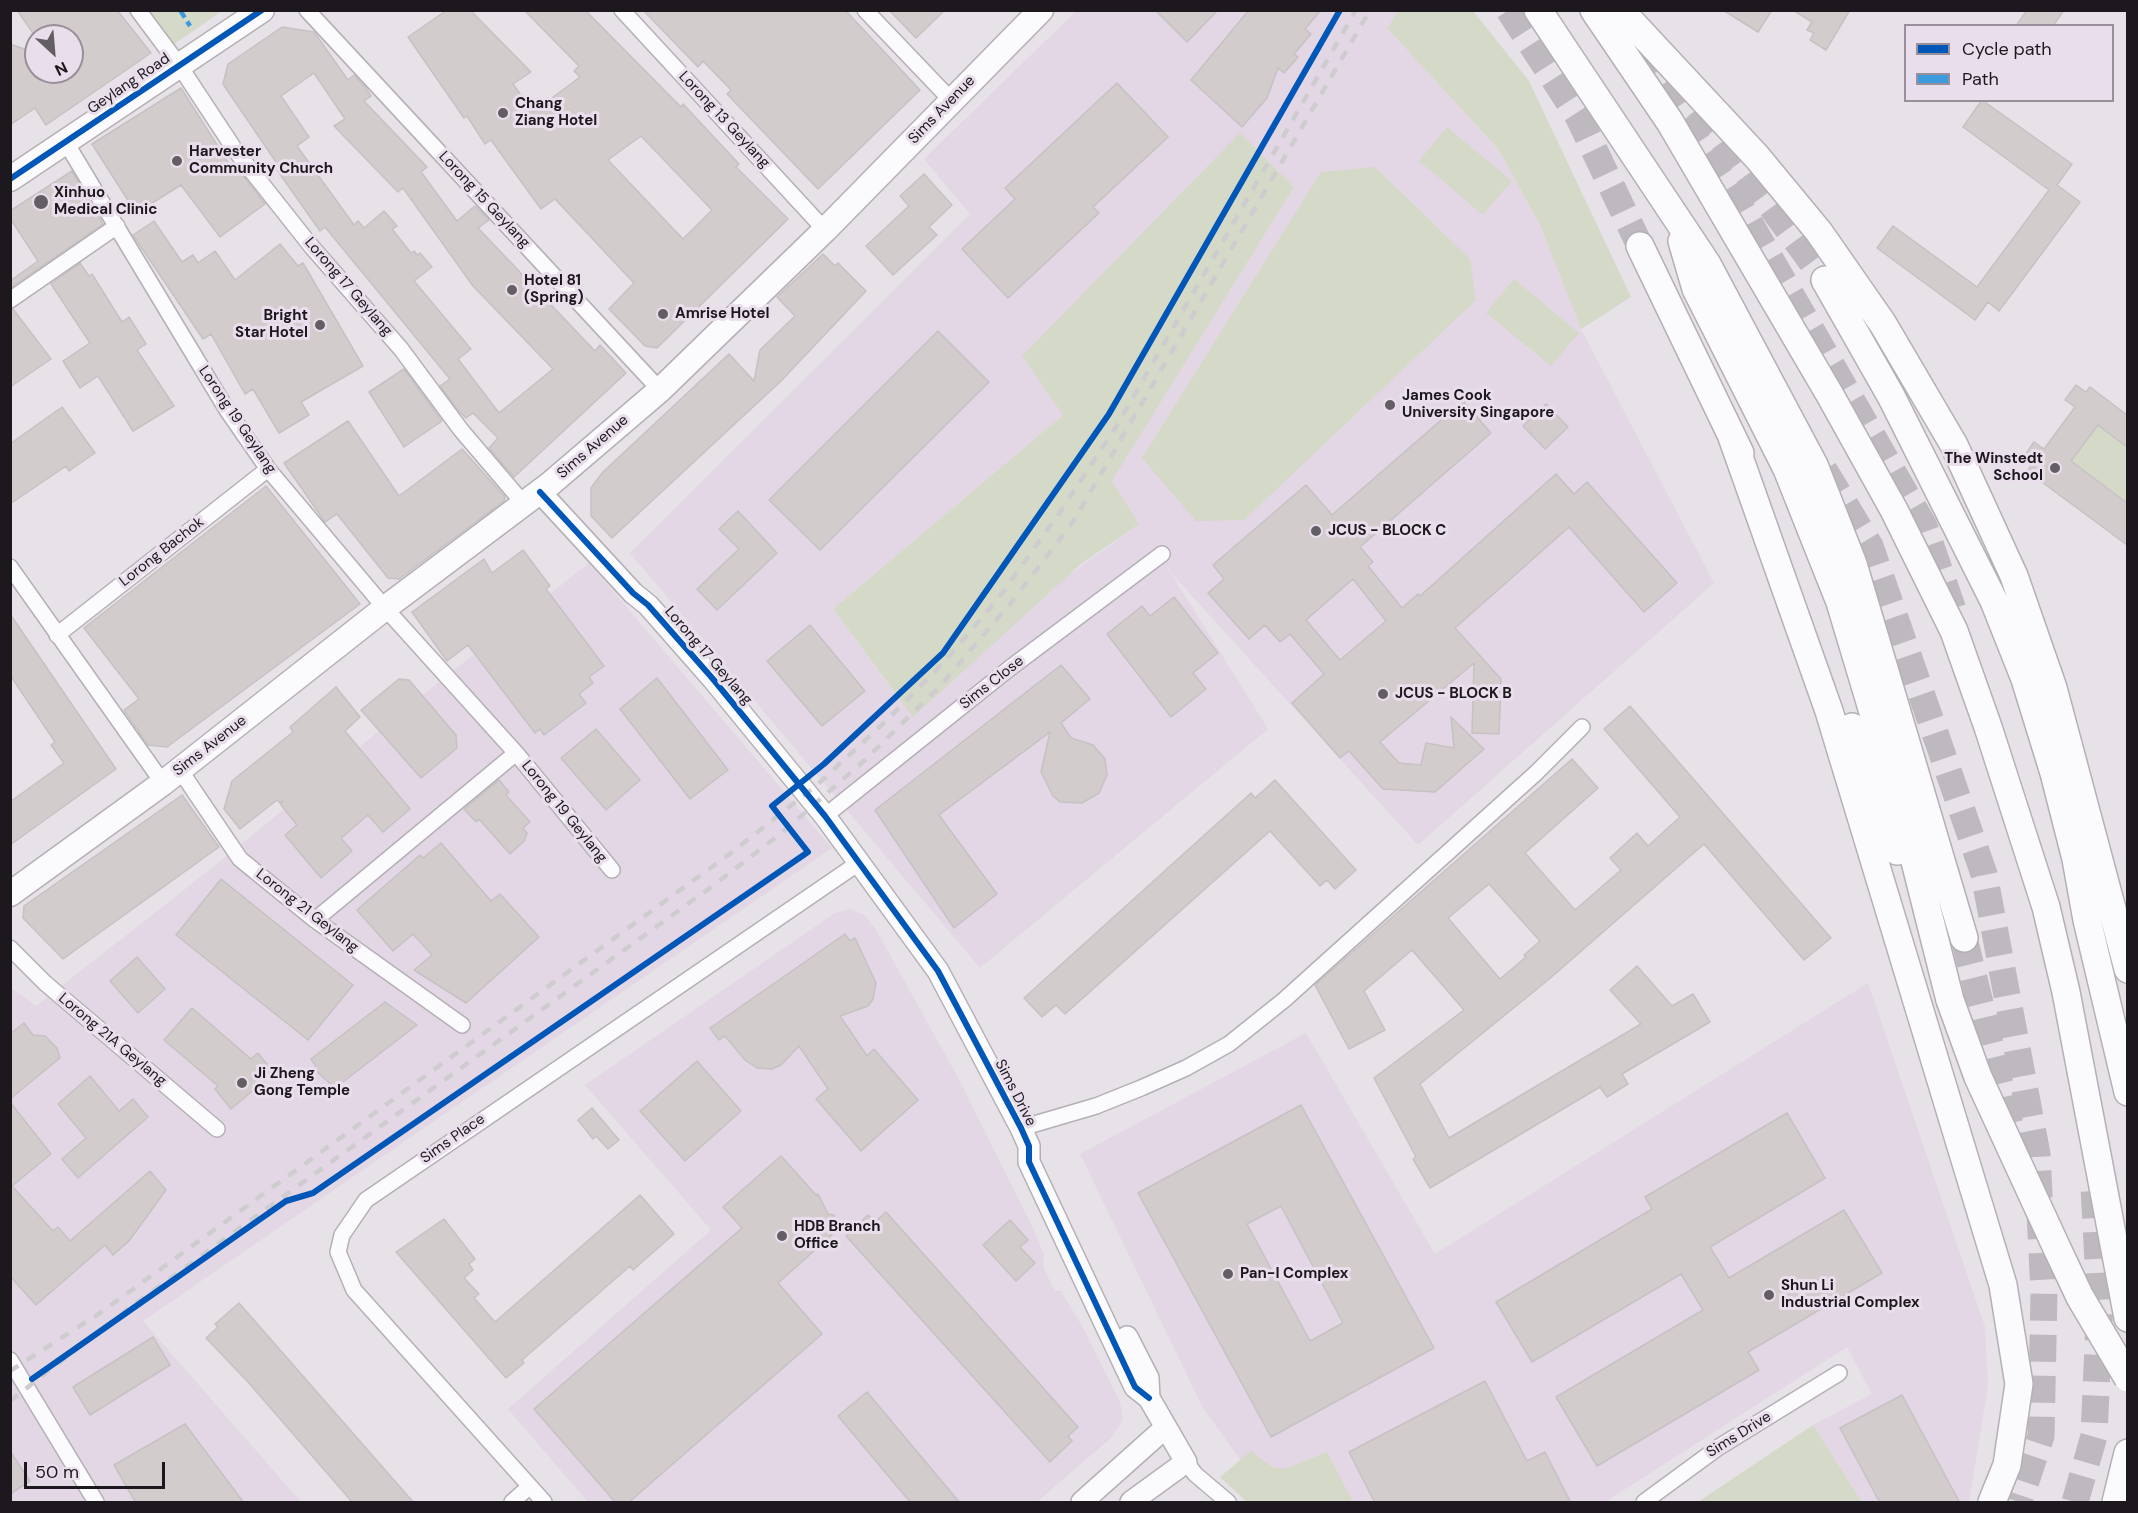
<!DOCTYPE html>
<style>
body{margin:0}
#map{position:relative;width:2138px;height:1513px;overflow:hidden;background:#e7e1e8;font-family:"DM Sans",sans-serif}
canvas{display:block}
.frame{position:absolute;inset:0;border:12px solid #1c181d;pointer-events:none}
.legend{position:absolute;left:1904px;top:24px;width:210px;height:78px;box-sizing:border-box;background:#e9deeb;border:2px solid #978f99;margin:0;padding:8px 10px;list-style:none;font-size:18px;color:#1c181d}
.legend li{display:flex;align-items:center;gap:12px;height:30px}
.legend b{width:30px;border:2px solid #978f99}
.north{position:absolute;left:24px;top:24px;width:60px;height:60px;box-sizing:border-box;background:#e9deeb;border:2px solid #978f99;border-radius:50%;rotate:154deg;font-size:16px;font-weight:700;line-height:24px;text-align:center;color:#1c181d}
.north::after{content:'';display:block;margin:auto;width:21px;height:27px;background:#635e64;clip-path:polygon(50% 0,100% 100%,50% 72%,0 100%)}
.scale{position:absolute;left:24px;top:1462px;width:141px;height:27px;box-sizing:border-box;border:3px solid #1c181d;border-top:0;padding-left:8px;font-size:18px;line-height:21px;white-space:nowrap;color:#1c181d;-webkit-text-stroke:4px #e9deeb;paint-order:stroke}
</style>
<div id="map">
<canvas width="2138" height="1513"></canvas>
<div class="frame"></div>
<ul class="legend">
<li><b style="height:8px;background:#0057b8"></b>Cycle path</li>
<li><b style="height:8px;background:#3c9adf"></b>Path</li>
</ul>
<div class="north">N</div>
<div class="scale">50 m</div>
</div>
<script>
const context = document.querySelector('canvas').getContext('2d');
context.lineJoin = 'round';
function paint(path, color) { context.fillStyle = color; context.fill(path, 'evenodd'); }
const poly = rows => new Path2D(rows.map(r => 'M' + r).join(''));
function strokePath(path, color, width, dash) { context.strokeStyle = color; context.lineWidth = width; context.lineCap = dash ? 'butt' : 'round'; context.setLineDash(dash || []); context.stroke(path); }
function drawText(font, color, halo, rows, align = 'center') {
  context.font = font + ' "DM Sans",sans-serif'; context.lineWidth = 6; context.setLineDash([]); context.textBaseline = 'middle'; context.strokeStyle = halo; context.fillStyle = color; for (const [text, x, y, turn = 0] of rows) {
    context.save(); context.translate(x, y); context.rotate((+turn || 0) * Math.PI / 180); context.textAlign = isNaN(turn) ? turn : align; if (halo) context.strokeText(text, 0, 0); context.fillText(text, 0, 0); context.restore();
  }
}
const built = poly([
 [1398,10,1387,28,1499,150,1539,223,1581,329,1714,583,1418,845,1173,575,1159,554,1268,729,980,968,630,553,970,214,924,159,1076,11],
 [1294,187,1112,481,1139,524,899,699,833,609,1064,414],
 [589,563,832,848,143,1321,301,1502,11,1502,10,987,36,1006,212,868,429,690],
 [850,909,864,915,875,928,962,1085,1032,1226,1044,1255,1043,1267,1055,1291,1061,1291,1085,1331,1120,1402,1123,1420,1111,1438,1037,1502,588,1502,508,1409,711,1230,585,1085,835,913],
 [1868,983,1985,1327,1988,1385,1969,1502,1862,1502,1813,1425,1872,1394,1847,1347,1605,1502,1271,1502,1203,1408,1080,1154,1306,1033,1435,1254]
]);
const green = poly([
 [138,11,222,11,167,49],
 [1398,11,1473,11,1529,81,1631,297,1581,329,1539,223,1499,150,1387,28],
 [1447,127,1512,181,1483,215,1419,161],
 [1240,133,1294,187,1112,481,1139,524,1081,564,913,717,833,609,1063,415,1022,356],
 [1375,167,1470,259,1476,300,1244,520,1196,521,1142,458,1321,172],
 [1514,279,1579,333,1551,366,1486,313],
 [2098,425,2127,447,2127,503,2071,461],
 [1813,1425,1862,1502,1698,1502],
 [1251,1451,1272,1467,1285,1469,1327,1452,1353,1502,1247,1502,1220,1477]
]);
const building = poly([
 [17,10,117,10,151,53,46,125,35,108,10,125,10,44,36,53,36,72,72,72,72,36,35,36,17,10],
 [447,10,470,10,531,72,513,84,533,112,580,77,574,71,579,66,524,10,585,10,681,107,683,104,739,164,736,167,788,219,657,348,645,346,609,309,634,283,555,199,541,209,491,140,485,144,467,116,464,118,408,37,447,10],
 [641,136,712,210,683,239,608,160,641,136],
 [643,10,845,10,920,90,818,189,727,94,731,90,703,61,698,67,643,10],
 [889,10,945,10,916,38,889,10],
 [1155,10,1218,10,1187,42,1155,10],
 [1249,10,1321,10,1305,29,1311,34,1294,54,1298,57,1284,73,1278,68,1267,98,1242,127,1191,80,1249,10],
 [1723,10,1772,10,1758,32,1723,10],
 [1793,10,1850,10,1826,50,1810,40,1814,33,1807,30,1812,22,1793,10],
 [2027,10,2064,10,2053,26,2016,26,2027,10],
 [282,27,314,32,348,80,354,75,365,87,371,96,364,101,427,167,421,172,457,221,475,206,489,220,478,228,595,351,600,345,626,373,514,477,489,448,498,438,473,413,466,418,458,410,440,386,450,379,325,227,320,231,277,170,280,168,223,84,228,64,282,27],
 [314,73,345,119,334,126,398,192,403,188,473,286,553,369,499,413,458,359,471,349,414,281,432,267,420,253,417,255,414,251,411,253,392,229,397,226,384,211,364,228,358,221,354,225,297,146,309,137,281,96,314,73],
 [1117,83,1168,137,1093,207,1099,213,1008,298,962,249,1015,199,1005,188,1117,83],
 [181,88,231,167,234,164,265,204,220,237,181,185,136,213,92,144,181,88],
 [1982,100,2072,164,2057,185,2080,202,1999,311,1988,302,1975,320,1877,248,1893,226,1977,287,2049,190,1963,127,1982,100],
 [72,171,103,224,10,288,10,281,38,261,10,218,10,211,72,171],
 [924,174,952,205,929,227,937,235,893,275,866,246,909,206,900,196,924,174],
 [154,221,182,262,193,255,198,263,215,251,235,280,280,244,298,266,303,263,363,366,301,402,309,415,279,433,253,389,245,394,211,334,203,339,133,235,154,221],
 [823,254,835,266,838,263,866,291,781,381,612,538,591,516,591,488,603,472,729,354,754,381,760,350,795,316,777,297,823,254],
 [80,263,89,276,92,274,122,322,129,317,146,344,137,350,174,406,133,431,98,376,80,388,63,361,90,343,51,284,80,263],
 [13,309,51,359,10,387,10,310,13,309],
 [938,331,989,382,820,550,769,500,938,331],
 [404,369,442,421,404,447,369,392,404,369],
 [2076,385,2086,392,2090,387,2127,415,2127,447,2098,425,2071,461,2127,503,2127,545,2027,471,2032,464,2023,458,2034,442,2044,449,2075,407,2065,400,2076,385],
 [1463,401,1491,433,1360,547,1373,562,1368,566,1402,608,1418,594,1420,596,1556,474,1574,494,1587,482,1677,583,1644,612,1569,527,1455,628,1501,679,1499,734,1472,733,1474,663,1380,742,1399,763,1421,765,1426,743,1454,748,1451,717,1484,749,1435,792,1383,789,1349,751,1340,758,1292,703,1324,674,1290,634,1280,642,1265,625,1249,639,1208,593,1224,579,1213,565,1306,485,1332,515,1463,401],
 [1353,579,1386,621,1340,660,1306,620,1353,579],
 [1546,404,1568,427,1545,449,1523,426,1546,404],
 [62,407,95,453,69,471,66,466,10,504,10,444,62,407],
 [348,421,399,496,462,449,505,497,504,501,399,579,388,578,337,514,325,522,284,463,348,421],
 [266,486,360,604,167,747,148,745,124,710,139,699,84,628,266,486],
 [738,511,777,553,717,610,697,589,739,549,719,529,738,511],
 [523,550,550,586,546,589,604,666,589,677,593,683,579,694,586,703,544,735,540,729,535,733,468,645,447,661,412,612,484,559,492,573,523,550],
 [1174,597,1218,653,1193,673,1206,689,1171,717,1107,634,1142,606,1150,616,1174,597],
 [10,614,116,769,10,845,10,802,64,763,51,745,55,742,10,675,10,614],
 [810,625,865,691,822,726,767,661,810,625],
 [1061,665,1090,699,1061,723,1071,738,1093,745,1105,759,1107,775,1099,793,1082,803,1060,802,1053,796,1041,772,1050,732,939,815,997,894,954,928,875,810,1061,665],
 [657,678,728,770,690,799,620,709,657,678],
 [399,679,409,680,456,735,457,748,421,778,361,710,399,679],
 [336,687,360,717,345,731,410,809,383,832,368,815,341,838,352,851,321,878,285,835,297,825,281,805,282,801,280,803,277,800,240,829,224,809,232,781,293,732,290,727,336,687],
 [1630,706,1831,938,1804,960,1704,844,1548,980,1420,1084,1449,1138,1641,1024,1610,990,1637,966,1672,1006,1693,994,1710,1022,1622,1074,1628,1084,1607,1097,1600,1087,1430,1188,1413,1159,1416,1157,1374,1078,1464,1010,1412,950,1364,991,1385,1030,1349,1049,1315,985,1572,759,1598,788,1525,853,1575,910,1621,870,1610,858,1637,833,1648,846,1680,817,1604,729,1630,706],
 [1489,884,1540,941,1524,955,1526,957,1500,979,1448,918,1489,884],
 [596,729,640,780,606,810,561,758,596,729],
 [499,780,509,792,506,795,530,822,523,828,527,833,524,841,510,854,479,819,476,822,464,809,499,780],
 [1275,780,1356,870,1335,889,1327,880,1320,886,1270,831,1065,1014,1056,1005,1042,1017,1024,998,1251,793,1255,798,1275,780],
 [182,795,219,847,63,959,23,918,24,906,182,795],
 [441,843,491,901,500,894,539,937,466,1003,414,970,432,955,413,934,393,951,357,910,420,855,423,858,441,843],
 [221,879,353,985,308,1040,176,935,221,879],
 [845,934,850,941,855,938,876,983,873,999,868,1006,840,1016,867,1056,874,1049,918,1100,861,1151,816,1099,828,1089,799,1046,781,1065,772,1069,757,1068,745,1060,725,1036,719,1040,710,1028,845,934],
 [137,957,165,989,138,1013,110,981,137,957],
 [385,1002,417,1025,335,1088,313,1068,316,1066,311,1059,385,1002],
 [192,1008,251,1059,258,1053,274,1073,231,1109,215,1089,218,1086,164,1040,192,1008],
 [24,1023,33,1035,45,1036,57,1048,60,1058,10,1099,10,1034,24,1023],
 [697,1061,741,1111,685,1161,640,1111,697,1061],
 [90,1076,119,1111,133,1099,148,1117,78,1178,62,1159,86,1138,58,1104,90,1076],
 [10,1102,51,1154,12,1186,53,1231,58,1227,70,1241,150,1171,166,1190,129,1241,113,1255,105,1245,36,1305,10,1276,10,1102],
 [1301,1105,1434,1348,1271,1437,1138,1193,1301,1105],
 [1281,1206,1343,1323,1310,1341,1247,1224,1281,1206],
 [592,1108,619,1140,608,1149,596,1136,593,1139,578,1120,592,1108],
 [1787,1113,1825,1178,1710,1247,1729,1278,1844,1210,1882,1273,1748,1352,1759,1370,1597,1466,1556,1397,1703,1310,1681,1274,1532,1362,1496,1302,1652,1209,1645,1197,1787,1113],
 [781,1156,816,1195,818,1194,828,1214,834,1215,832,1235,778,1283,822,1334,628,1503,616,1503,534,1409,742,1228,723,1207,781,1156],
 [640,1195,674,1234,633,1270,630,1266,522,1360,524,1363,506,1378,396,1252,444,1219,475,1259,469,1264,473,1270,464,1278,479,1294,474,1298,495,1322,640,1195],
 [886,1212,1078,1427,1068,1436,1072,1441,1050,1462,846,1236,868,1215,875,1222,886,1212],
 [1010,1220,1028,1240,1020,1247,1035,1263,1016,1281,983,1245,1010,1220],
 [239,1303,414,1503,353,1503,248,1382,206,1338,218,1327,215,1324,239,1303],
 [153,1337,170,1365,90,1415,73,1387,153,1337],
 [1485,1381,1527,1461,1545,1452,1571,1503,1375,1503,1349,1452,1485,1381],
 [867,1392,960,1503,911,1503,838,1416,867,1392],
 [1902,1395,1960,1503,1880,1503,1840,1428,1902,1395],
 [185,1424,244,1503,136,1503,114,1465,185,1424],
 [10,1451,30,1481,10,1494,10,1451]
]);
const highwayTunnel = poly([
 [1509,10,1578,116,1640,246],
 [1616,17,1741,208,1924,526,1953,610],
 [1699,108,1825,280],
 [1824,470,1870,546,1984,874,2037,1154,2044,1292,2041,1436,2019,1502],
 [1964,938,2014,1141],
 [2075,1502,2094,1436,2100,1300,2094,1187]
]);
const street = poly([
 [138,10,179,65,235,150,311,246,401,349,461,430,524,504],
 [307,10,660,390],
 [622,10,825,230],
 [865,10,951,100],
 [65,141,227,410,268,469,385,608,516,753,612,870],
 [10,300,117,226],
 [10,567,163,783],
 [57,635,268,469],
 [180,770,240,859,315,920,462,1025],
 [825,816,1010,668,1162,554],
 [315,920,516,753],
 [10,948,45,983,217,1129],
 [1021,1128,1096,1106,1141,1088,1186,1068,1229,1044,1284,1000,1536,773,1582,727],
 [10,1360,96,1502],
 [1186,1462,1195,1474,1228,1502],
 [512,1502,529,1487],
 [544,1502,354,1290,338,1252,342,1235,366,1200,860,862],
 [1644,1502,1719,1447,1839,1373]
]);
const secondary = poly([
 [540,492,633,593,648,605,713,679,825,816,938,971,1021,1128,1029,1146,1029,1162,1135,1387,1149,1398],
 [1127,1337,1148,1378,1149,1398,1186,1462,1131,1502],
 [1082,1502,1165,1428]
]);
const primary = poly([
 [10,179,262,10],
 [10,894,163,783,385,608,550,484,660,390,825,230,1041,10]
]);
const highway = poly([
 [1538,10,1707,264,1814,465,1853,564,1964,938],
 [1594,10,1670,122,1830,395,1894,510,1954,631,1988,727,2046,907,2066,992,2128,1318],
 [1620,10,1757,157,1819,232,1883,324,1954,445,2014,576,2053,688,2128,969],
 [1682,241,1696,289,1787,469,1840,602,1900,802,1950,1000],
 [1640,246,1740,453],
 [1825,280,1891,396,1994,601,2025,679,2054,773,2076,859,2087,920,2128,1092],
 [1732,437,1829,711,2003,1285,2019,1384,2007,1465,1992,1502],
 [1852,727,1897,851],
 [2116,1502,2128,1453]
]);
const rail = poly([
 [10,1371,103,1311,731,853,817,785,886,721,946,660,1000,596,1058,515,1116,427,1356,10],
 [10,1401,132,1306,714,885,784,831,865,760,941,685,1010,604,1073,522,1370,10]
]);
const highwayBridge = poly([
 [1950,1000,1978,1077,2055,1244,2080,1297,2128,1378]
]);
const quiet = poly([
 [180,10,190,26]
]);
const cycleway = poly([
 [10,179,262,10],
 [540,492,633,593,648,605,713,679,825,816,938,971,1021,1128,1029,1146,1029,1162,1135,1387,1149,1398],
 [32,1379,286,1201,313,1193,808,852,772,806,824,764,943,653,1109,414,1340,10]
]);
const markers = [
 [503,113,6,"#635e64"],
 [177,161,6,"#635e64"],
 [41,202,8,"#635e64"],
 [512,290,6,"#635e64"],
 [663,314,6,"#635e64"],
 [320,325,6,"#635e64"],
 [1390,405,6,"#635e64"],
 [2055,468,6,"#635e64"],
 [1316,531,6,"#635e64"],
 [1383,694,6,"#635e64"],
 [242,1083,6,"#635e64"],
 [782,1236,6,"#635e64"],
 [1228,1274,6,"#635e64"],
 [1769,1295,6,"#635e64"]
];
const streetNames = [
 ["Geylang Road",129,84,-34],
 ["Sims Avenue",942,110,-46],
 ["Lorong 13 Geylang",724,120,47],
 ["Lorong 15 Geylang",484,200,47],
 ["Lorong 17 Geylang",348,287,49],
 ["Lorong 19 Geylang",237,420,56],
 ["Sims Avenue",593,447,-41],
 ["Lorong Bachok",162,552,-38],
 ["Lorong 17 Geylang",708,656,49],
 ["Sims Close",992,683,-38],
 ["Sims Avenue",210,746,-38],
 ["Lorong 19 Geylang",564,812,51],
 ["Lorong 21 Geylang",307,911,38],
 ["Lorong 21A Geylang",112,1040,40],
 ["Sims Drive",1015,1093,63],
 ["Sims Place",453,1139,-35],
 ["Sims Drive",1739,1435,-32]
];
const poiNames = [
 ["Chang",515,104],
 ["Ziang Hotel",515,121],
 ["Harvester",189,152],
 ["Community Church",189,169],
 ["Xinhuo",54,193],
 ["Medical Clinic",54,210],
 ["Hotel 81",524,281],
 ["(Spring)",524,298],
 ["Amrise Hotel",675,314],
 ["Bright",308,316,"right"],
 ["Star Hotel",308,333,"right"],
 ["James Cook",1402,396],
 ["University Singapore",1402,413],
 ["The Winstedt",2043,459,"right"],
 ["School",2043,476,"right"],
 ["JCUS - BLOCK C",1328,531],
 ["JCUS - BLOCK B",1395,694],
 ["Ji Zheng",254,1074],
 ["Gong Temple",254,1091],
 ["HDB Branch",794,1227],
 ["Office",794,1244],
 ["Pan-I Complex",1240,1274],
 ["Shun Li",1781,1286],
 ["Industrial Complex",1781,1303]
];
paint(built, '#e3d7e5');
paint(green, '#d5d9c8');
paint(building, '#d2cccd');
strokePath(building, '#c6c1c2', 1.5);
strokePath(highwayTunnel, '#beb9bf', 27, [27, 14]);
strokePath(street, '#b4b0b5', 18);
strokePath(secondary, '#b4b0b5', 24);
strokePath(primary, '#b4b0b5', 27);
strokePath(highway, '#b4b0b5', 30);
strokePath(street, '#fbfafc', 15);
strokePath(secondary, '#fbfafc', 21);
strokePath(primary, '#fbfafc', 24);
strokePath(highway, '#fbfafc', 27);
strokePath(rail, '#ceccce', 4.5, [10, 10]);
strokePath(highwayBridge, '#b4b0b5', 30, []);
strokePath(highwayBridge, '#fbfafc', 27);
strokePath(quiet, '#3c9adf', 4.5, [9, 4.5]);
strokePath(cycleway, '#0057b8', 6);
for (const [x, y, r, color] of markers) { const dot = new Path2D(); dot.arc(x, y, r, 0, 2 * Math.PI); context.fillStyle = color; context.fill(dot); strokePath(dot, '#e9deeb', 2); }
drawText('15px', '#1c181d', '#e9deeb', streetNames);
drawText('bold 15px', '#1c181d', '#e9deeb', poiNames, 'left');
</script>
